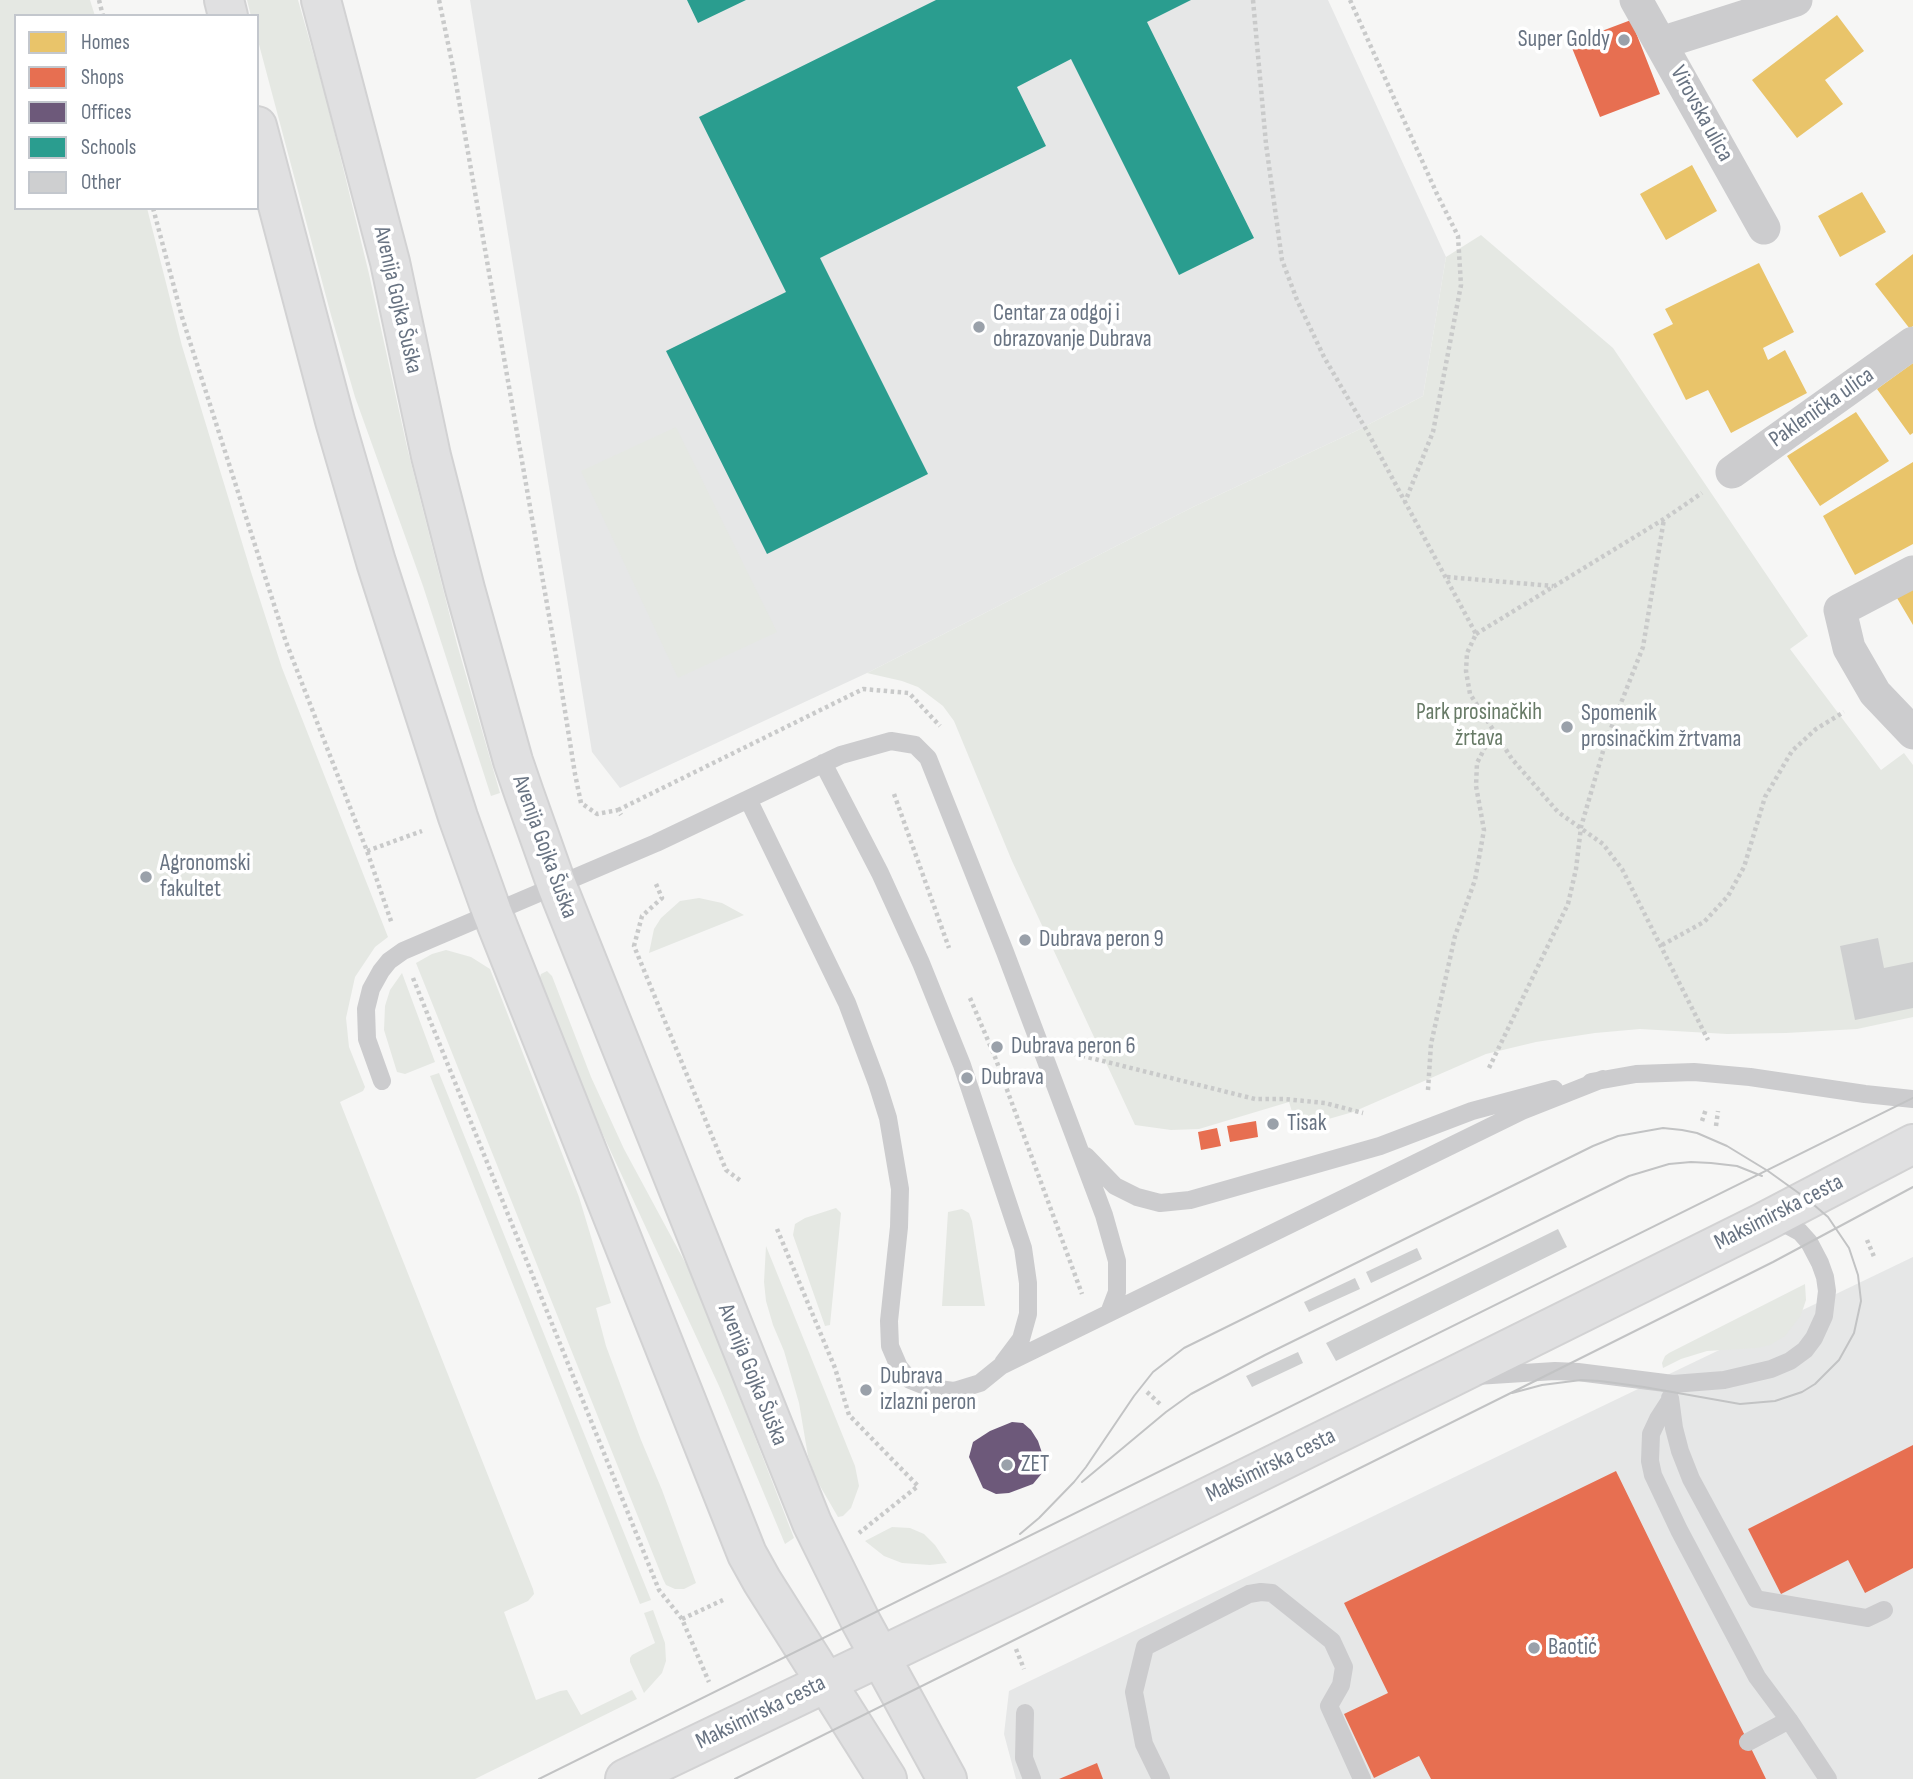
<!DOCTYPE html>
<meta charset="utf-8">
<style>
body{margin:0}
#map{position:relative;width:1913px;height:1779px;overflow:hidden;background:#f6f6f5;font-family:"Sofia Sans Condensed",sans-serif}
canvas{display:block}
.legend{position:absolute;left:14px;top:14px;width:245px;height:196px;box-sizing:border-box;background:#fff;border:2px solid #c3c7cd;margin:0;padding:9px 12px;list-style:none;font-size:21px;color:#687382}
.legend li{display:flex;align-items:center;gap:14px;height:35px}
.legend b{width:35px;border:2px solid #c3c7cd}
</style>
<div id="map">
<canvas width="1913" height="1779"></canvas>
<ul class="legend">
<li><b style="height:19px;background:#e9c46a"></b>Homes</li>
<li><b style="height:19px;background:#e76f51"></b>Shops</li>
<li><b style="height:19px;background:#6d597a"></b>Offices</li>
<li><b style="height:19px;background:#2a9d8f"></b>Schools</li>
<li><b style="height:19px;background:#cecfd0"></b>Other</li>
</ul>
</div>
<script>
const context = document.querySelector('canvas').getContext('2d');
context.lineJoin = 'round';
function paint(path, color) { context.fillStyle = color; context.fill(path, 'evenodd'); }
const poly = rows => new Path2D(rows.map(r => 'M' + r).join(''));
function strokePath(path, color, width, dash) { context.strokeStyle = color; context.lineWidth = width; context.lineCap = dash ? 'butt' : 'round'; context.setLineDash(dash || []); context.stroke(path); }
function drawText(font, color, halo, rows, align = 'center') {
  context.font = font + ' "Sofia Sans Condensed",sans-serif'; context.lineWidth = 7; context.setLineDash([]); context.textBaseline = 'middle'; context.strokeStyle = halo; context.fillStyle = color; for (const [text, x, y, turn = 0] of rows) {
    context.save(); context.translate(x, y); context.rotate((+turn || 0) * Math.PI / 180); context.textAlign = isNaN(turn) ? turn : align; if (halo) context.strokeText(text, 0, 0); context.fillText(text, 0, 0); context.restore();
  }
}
const built = poly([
 [470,0,1328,0,1446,257,1423,396,1356,431,1193,507,867,673,620,788,592,752],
 [1913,1257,1913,1779,1016,1779,1004,1734,1009,1691]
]);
const green = poly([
 [0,0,90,0,95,16,16,16,16,208,147,208,182,346,251,572,282,668,388,937,375,947,355,977,346,1018,349,1047,365,1087,363,1091,340,1102,533,1589,534,1594,528,1601,504,1612,536,1700,560,1691,567,1690,581,1715,632,1690,637,1699,475,1779,0,1779],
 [247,0,298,0,326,98,369,274,407,447,457,644,500,793,491,796,423,586,355,397,331,315,257,37,257,16,251,16],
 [1481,235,1613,348,1808,636,1790,649,1881,770,1904,753,1913,765,1913,1017,1857,1029,1786,1033,1727,1034,1640,1029,1595,1033,1536,1042,1486,1054,1353,1112,1297,1128,1289,1102,1199,1129,1171,1130,1135,1125,1012,861,954,721,943,706,918,687,902,681,867,673,1193,507,1356,431,1423,396,1446,257],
 [676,427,777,632,678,678,581,471],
 [699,898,722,903,744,915,649,953,654,929,661,918,680,901],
 [446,950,471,957,490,969,579,1197,611,1303,596,1308,606,1346,641,1440,662,1490,696,1583,684,1589,675,1589,666,1585,663,1579,416,963,432,954],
 [547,971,552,976,591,1077,624,1149,693,1277,794,1538,785,1544,719,1386,599,1126,539,980,541,974],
 [402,973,435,1062,405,1074,397,1072,384,1030,385,1006,390,990],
 [439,1073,651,1600,640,1604,430,1076],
 [836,1208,841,1213,830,1325,825,1326,793,1235,795,1224,805,1218],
 [962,1209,969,1213,972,1221,985,1306,942,1306,948,1212],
 [766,1246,855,1466,859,1486,851,1508,843,1516,838,1517,816,1479,808,1456,799,1403,784,1351,773,1325,766,1301,764,1282],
 [1805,1284,1806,1300,1801,1315,1785,1336,1770,1345,1757,1348,1707,1351,1681,1359,1663,1368,1662,1363,1665,1356,1669,1353],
 [892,1527,910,1528,924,1534,935,1545,947,1563,930,1565,902,1563,884,1556,865,1541],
 [653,1610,665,1643,666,1661,662,1673,644,1693,630,1662,630,1658,632,1655,655,1643,644,1613]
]);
const homes = poly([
 [1837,15,1864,51,1825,80,1843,104,1797,138,1752,80],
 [1692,165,1717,211,1666,240,1640,194],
 [1862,192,1886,232,1840,257,1818,216],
 [1913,254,1913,326,1910,329,1875,284],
 [1759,263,1794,332,1763,348,1768,360,1785,350,1807,393,1731,433,1708,390,1686,400,1653,334,1673,324,1665,309],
 [1913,363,1913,433,1910,435,1877,389],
 [1856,412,1889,461,1820,506,1787,456],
 [1913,462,1913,544,1855,575,1823,516],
 [1913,588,1913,625,1897,598]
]);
const shops = poly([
 [1631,20,1660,94,1600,117,1570,43],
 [1256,1121,1258,1137,1230,1142,1227,1126],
 [1217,1128,1221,1146,1201,1150,1198,1132],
 [1913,1445,1913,1568,1865,1593,1848,1560,1781,1594,1748,1529],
 [1616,1471,1766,1779,1431,1779,1419,1756,1374,1778,1344,1714,1388,1693,1344,1603],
 [1097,1763,1103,1779,1059,1779]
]);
const offices = poly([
 [1012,1422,1023,1423,1031,1430,1038,1441,1043,1456,1043,1472,1033,1484,1009,1493,996,1494,983,1488,969,1457,973,1442,990,1431]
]);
const schools = poly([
 [687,0,746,0,698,23],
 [936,0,1191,0,1147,22,1254,238,1179,275,1071,59,1017,87,1046,146,820,258,928,474,767,554,666,351,786,292,699,117]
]);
const building = poly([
 [1878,938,1884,968,1913,962,1913,1008,1855,1020,1840,946],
 [1558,1229,1567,1247,1336,1361,1326,1343],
 [1417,1248,1422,1259,1371,1283,1366,1272],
 [1355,1278,1360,1289,1309,1312,1304,1302],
 [1298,1352,1303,1363,1252,1387,1246,1376]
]);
const path = poly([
 [99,0,103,16],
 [439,0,454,72,558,667,575,774,581,803,597,814,618,810,621,815],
 [1253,0,1266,144,1282,260,1297,300,1324,357,1367,431,1476,634,1467,653,1466,671,1470,694,1512,759,1558,812,1603,844,1622,869,1708,1040],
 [1350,0,1437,194,1458,236,1461,285,1433,432,1405,502],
 [153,208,182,317,286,642,367,851,392,924],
 [1447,577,1553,586],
 [1476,634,1664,519,1702,493],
 [894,794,949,948],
 [618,810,863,689,909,693,940,726],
 [367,851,422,831],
 [656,884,662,898,642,916,634,946,726,1170,741,1181],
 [1662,945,1704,922,1728,896,1744,867,1765,797,1792,751,1816,729,1844,712],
 [413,978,659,1590,682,1619,709,1682],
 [970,998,995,1057,1082,1294],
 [1075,1054,1255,1099,1284,1099,1325,1103,1363,1113],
 [1489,1068,1568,904,1576,869,1581,827,1606,741,1643,647,1664,519],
 [1428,1090,1431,1044,1455,936,1475,880,1484,830,1476,786,1477,763,1494,730],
 [1702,1121,1706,1109],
 [1716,1126,1718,1111],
 [777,1229,835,1368,849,1415,918,1486,859,1533],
 [1867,1240,1875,1259],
 [1147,1392,1161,1405],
 [682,1619,723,1600],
 [1016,1649,1024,1669]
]);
const service = poly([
 [823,763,880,873,921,963,962,1065,1023,1248,1028,1283,1028,1314,1021,1339,1003,1363],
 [748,799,847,1003,877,1083,888,1118,900,1189,899,1227,889,1321,890,1346,899,1367,910,1380,930,1388,954,1391,980,1383,1001,1366,1522,1111,1603,1079],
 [382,1081,367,1039,366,1009,371,989,381,971,389,961,403,951,656,843,841,755,891,741,915,745,928,758,1005,952,1104,1215,1117,1261,1117,1292,1109,1313],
 [1591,1082,1636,1074,1694,1072,1750,1077,1865,1094,1913,1099],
 [1086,1156,1115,1186,1137,1197,1160,1203,1190,1200,1380,1146,1472,1111,1554,1089],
 [1476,1376,1555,1371,1578,1372,1673,1384,1724,1380,1771,1369,1790,1361,1805,1350,1814,1338,1824,1316,1827,1291,1825,1277,1820,1263,1809,1242,1800,1232,1789,1226,1772,1222],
 [1670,1398,1674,1428,1680,1451,1691,1479,1756,1599,1867,1618,1884,1610],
 [1669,1402,1658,1419,1651,1434,1650,1461,1653,1475,1679,1530,1757,1677,1789,1720,1748,1742],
 [1025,1713,1024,1758,1032,1779],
 [1789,1720,1828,1779],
 [1161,1779,1144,1744,1134,1692,1145,1647,1249,1594,1261,1592,1272,1593,1332,1641,1344,1667,1341,1685,1329,1706,1362,1779]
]);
const minor = poly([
 [1636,0,1764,228],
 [1661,43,1796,0],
 [1732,472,1913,343],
 [1913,572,1840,610,1849,648,1875,693,1913,733]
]);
const secondary = poly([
 [224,0,228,16],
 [321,0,390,262,431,456,465,589,513,761,524,793,557,886,812,1523,860,1620,947,1779],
 [257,126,335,421,376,562,458,817,492,912,747,1554,762,1581,887,1779],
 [625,1779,1015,1592,1452,1377,1762,1223,1913,1144]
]);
const tram = poly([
 [1082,1482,1166,1412,1191,1394,1265,1355,1629,1176,1669,1164,1691,1162,1711,1163,1737,1166,1762,1176],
 [1020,1534,1039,1518,1074,1482,1086,1467,1134,1396,1153,1372,1184,1348,1593,1146,1618,1136,1663,1128,1682,1130,1697,1133,1727,1146,1768,1171,1807,1199,1828,1217,1849,1248,1858,1275,1861,1301,1854,1333,1839,1360,1815,1384,1802,1392,1775,1401,1740,1404,1644,1387,1600,1381,1581,1380,1542,1385,1512,1393],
 [539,1779,1913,1098],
 [735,1779,1555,1371,1773,1262,1913,1187]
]);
const markers = [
 [1624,40,7,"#9aa1aa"],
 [979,327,7,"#9aa1aa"],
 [1567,727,7,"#9aa1aa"],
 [146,877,7,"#9aa1aa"],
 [1025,940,7,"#9aa1aa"],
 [997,1047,7,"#9aa1aa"],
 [967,1078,7,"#9aa1aa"],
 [1273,1124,7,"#9aa1aa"],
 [866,1390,7,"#9aa1aa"],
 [1007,1465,7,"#9aa1aa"],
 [1534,1648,7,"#9aa1aa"]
];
const poiNames = [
 ["Super Goldy",1610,40,"right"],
 ["Centar za odgoj i",993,314],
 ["obrazovanje Dubrava",993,340],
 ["Spomenik",1581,714],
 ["prosinačkim žrtvama",1581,740],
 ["Agronomski",160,864],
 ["fakultet",160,890],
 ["Dubrava peron 9",1039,940],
 ["Dubrava peron 6",1011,1047],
 ["Dubrava",981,1078],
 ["Tisak",1287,1124],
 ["Dubrava",880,1377],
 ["izlazni peron",880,1403],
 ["ZET",1021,1465],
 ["Baotić",1548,1648]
];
const streetNames = [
 ["Virovska ulica",1701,114,61],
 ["Avenija Gojka Šuška",397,300,77],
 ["Paklenička ulica",1822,408,-35],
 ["Avenija Gojka Šuška",544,847,70],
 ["Maksimirska cesta",1779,1213,-27],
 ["Avenija Gojka Šuška",752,1375,68],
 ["Maksimirska cesta",1271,1466,-26],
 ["Maksimirska cesta",761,1713,-26]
];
const parkNames = [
 ["Park prosinačkih",1479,713],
 ["žrtava",1479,739]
];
paint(built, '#e6e7e7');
paint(green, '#e5e8e3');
paint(homes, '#e9c46a');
paint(shops, '#e76f51');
paint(offices, '#6d597a');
paint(schools, '#2a9d8f');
paint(building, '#cecfd0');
strokePath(secondary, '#d2d2d3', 42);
strokePath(path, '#c9caca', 4.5, [3.5, 3.5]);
strokePath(service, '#ccccce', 18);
strokePath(minor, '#ccccce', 33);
strokePath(secondary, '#e0e0e1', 38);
strokePath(tram, '#c2c3c4', 2);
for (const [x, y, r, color] of markers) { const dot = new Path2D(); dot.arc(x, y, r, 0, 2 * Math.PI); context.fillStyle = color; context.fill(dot); strokePath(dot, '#fff', 2.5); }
drawText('23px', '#687382', '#fff', poiNames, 'left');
drawText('23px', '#687382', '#fff', streetNames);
drawText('23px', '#677a66', '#fff', parkNames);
</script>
